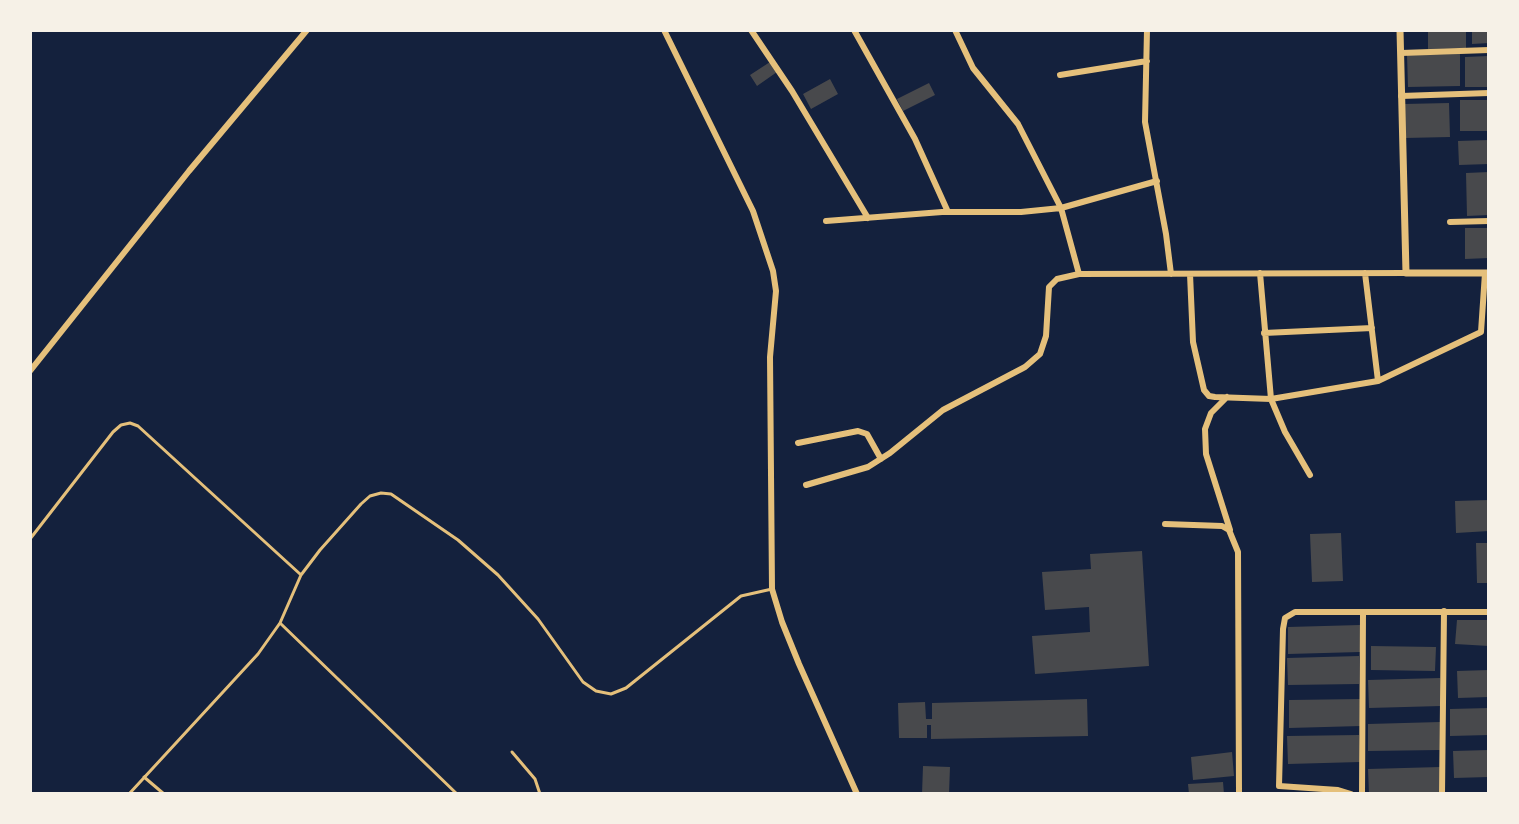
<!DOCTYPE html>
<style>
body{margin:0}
#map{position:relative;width:1519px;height:824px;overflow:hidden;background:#14213d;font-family:Commissioner,sans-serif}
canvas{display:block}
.frame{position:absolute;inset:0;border:32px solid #f6f1e7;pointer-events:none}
</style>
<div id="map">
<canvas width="1519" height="824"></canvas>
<div class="frame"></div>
</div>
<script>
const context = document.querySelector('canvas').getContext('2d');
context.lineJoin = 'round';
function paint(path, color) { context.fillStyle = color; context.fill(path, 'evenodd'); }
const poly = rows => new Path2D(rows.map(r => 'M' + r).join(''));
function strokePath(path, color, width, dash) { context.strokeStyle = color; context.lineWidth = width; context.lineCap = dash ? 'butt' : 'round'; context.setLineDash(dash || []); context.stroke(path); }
const building = poly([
 [1428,30,1466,30,1466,48,1428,49],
 [1472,30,1489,30,1489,43,1472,44],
 [1460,54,1460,86,1408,87,1407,55],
 [1488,56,1488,87,1465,87,1465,57],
 [770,62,777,72,757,86,750,75],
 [830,79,838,94,811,109,803,94],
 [929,83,935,95,903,111,897,99],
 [1460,100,1488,100,1489,131,1460,131],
 [1449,103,1450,137,1405,138,1404,104],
 [1489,140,1489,164,1459,165,1458,141],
 [1489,172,1489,215,1467,216,1466,173],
 [1465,228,1489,228,1489,258,1465,259],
 [1489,500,1489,531,1456,533,1455,501],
 [1341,533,1343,581,1312,582,1310,534],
 [1476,543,1489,543,1489,583,1477,583],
 [1142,551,1149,666,1035,674,1032,636,1090,632,1089,607,1045,610,1042,572,1091,569,1090,554],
 [1457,620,1489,620,1489,646,1455,644],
 [1360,625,1360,652,1288,654,1288,627],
 [1371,646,1436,647,1435,671,1371,670],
 [1359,656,1359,684,1288,685,1287,658],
 [1489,670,1489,697,1458,698,1457,671],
 [1440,678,1441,706,1369,708,1368,680],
 [1087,699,1088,736,931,739,931,725,927,725,927,738,899,738,898,703,925,702,926,719,932,719,932,703],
 [1361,699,1361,726,1289,728,1289,700],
 [1489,708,1489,735,1450,736,1450,709],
 [1440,722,1440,750,1368,751,1368,724],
 [1359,735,1360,762,1288,764,1287,736],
 [1489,750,1489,777,1454,778,1453,751],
 [1232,752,1234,776,1193,780,1191,757],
 [923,766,950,767,949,794,922,794],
 [1440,767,1441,794,1369,794,1368,769],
 [1223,782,1224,794,1189,794,1188,784]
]);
const service = poly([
 [30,539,113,432,121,425,130,423,138,426,300,574],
 [280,623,457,794],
 [512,752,535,779,540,794],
 [144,777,164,794],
 [129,794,258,654,280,623,301,575,320,550,361,504,370,496,381,493,391,494,458,540,498,575,538,619,583,682,596,691,611,694,626,688,741,596,772,589]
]);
const minor = poly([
 [664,30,753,211,773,271,776,291,770,357,772,589,782,622,799,664,857,794],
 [751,30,792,91,868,218],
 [854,30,915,139,948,212],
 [955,30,973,68,1018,124,1061,208,1079,274],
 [1147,30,1145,122,1166,234,1171,274],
 [1401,53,1489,50],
 [1060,75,1147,61],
 [1401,96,1489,93],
 [826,221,942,212,1021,212,1061,208,1157,181],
 [1450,222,1489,221],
 [1260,273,1271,399,1285,432,1310,475],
 [1365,273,1378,381],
 [1190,274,1193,342,1204,390,1209,396,1215,397,1271,399,1378,381,1481,332,1485,273],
 [1264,333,1372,328],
 [30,371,189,171,307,30],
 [1227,397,1211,413,1205,429,1206,454,1230,530],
 [798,443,858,431,867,434,881,459],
 [806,485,868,467,890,453,943,410,1025,367,1040,354,1046,336,1049,287,1057,279,1079,274,1406,273],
 [1165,524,1222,526,1229,530,1238,552,1239,794],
 [1351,794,1338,790,1279,786,1283,629,1285,618,1295,612,1489,612],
 [1362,794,1363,612],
 [1442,794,1444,611]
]);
const tertiary = poly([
 [1400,30,1406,273,1489,273]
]);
paint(building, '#48494c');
strokePath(service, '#e5c07b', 3);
strokePath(minor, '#e5c07b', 6);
strokePath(tertiary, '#e5c07b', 7);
</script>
